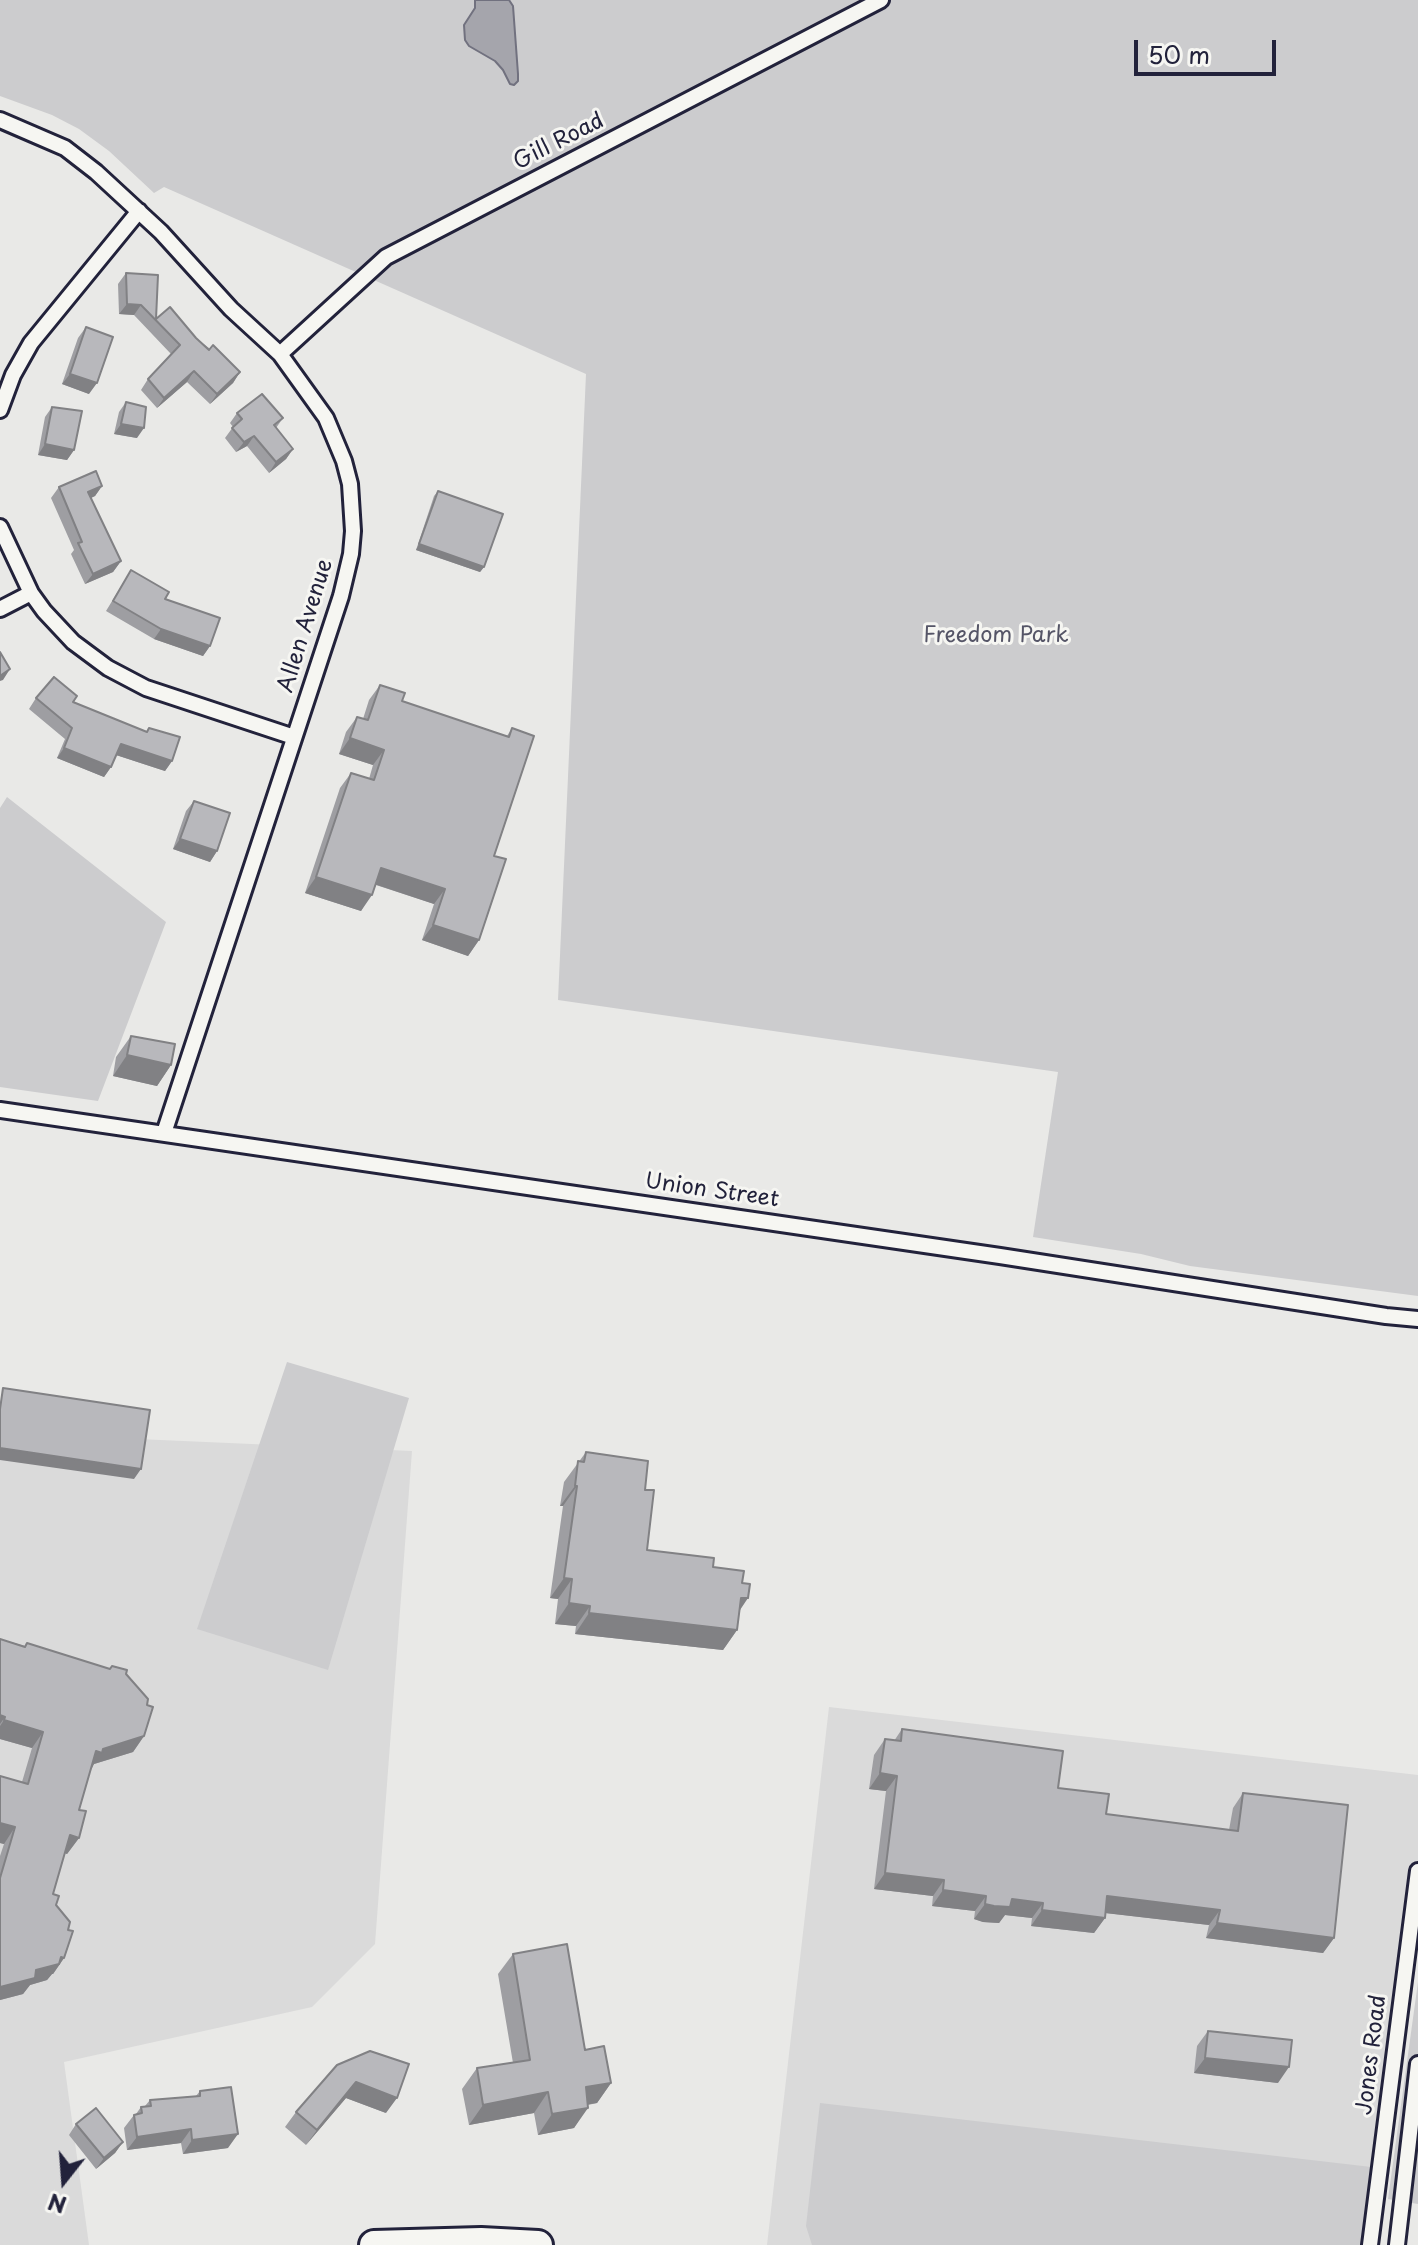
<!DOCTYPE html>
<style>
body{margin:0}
#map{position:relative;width:1418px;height:2245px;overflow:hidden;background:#e9e9e7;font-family:"Playpen Sans",sans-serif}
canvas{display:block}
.north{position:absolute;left:24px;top:2141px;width:80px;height:80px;-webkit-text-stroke:6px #f6f6f2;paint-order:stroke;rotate:197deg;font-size:22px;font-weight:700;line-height:32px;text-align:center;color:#22223b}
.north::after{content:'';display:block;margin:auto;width:28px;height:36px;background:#22223b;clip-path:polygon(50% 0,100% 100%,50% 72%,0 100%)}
.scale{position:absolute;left:1134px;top:40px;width:142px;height:36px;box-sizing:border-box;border:4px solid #22223b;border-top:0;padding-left:10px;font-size:24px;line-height:28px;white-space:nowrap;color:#22223b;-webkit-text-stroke:6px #f6f6f2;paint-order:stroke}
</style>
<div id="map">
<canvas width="1418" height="2245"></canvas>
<div class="north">N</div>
<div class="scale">50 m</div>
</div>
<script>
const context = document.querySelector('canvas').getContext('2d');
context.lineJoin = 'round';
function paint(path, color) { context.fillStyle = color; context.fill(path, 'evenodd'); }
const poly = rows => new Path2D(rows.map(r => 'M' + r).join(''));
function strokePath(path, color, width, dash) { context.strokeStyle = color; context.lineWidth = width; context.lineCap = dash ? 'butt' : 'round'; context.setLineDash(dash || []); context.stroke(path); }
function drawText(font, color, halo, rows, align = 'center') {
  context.font = font + ' "Playpen Sans",sans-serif'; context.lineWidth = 6; context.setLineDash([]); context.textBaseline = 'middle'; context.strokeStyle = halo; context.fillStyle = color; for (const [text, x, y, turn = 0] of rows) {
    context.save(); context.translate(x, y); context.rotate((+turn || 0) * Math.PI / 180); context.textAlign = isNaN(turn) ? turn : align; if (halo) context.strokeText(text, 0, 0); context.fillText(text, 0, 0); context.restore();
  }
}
const built = poly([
 [0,1433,412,1451,375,1944,312,2007,64,2062,89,2245,0,2245],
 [829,1707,1418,1775,1418,1870,1370,2245,767,2245]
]);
const green = poly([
 [0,0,1418,0,1418,1296,1190,1266,1141,1254,1033,1237,1058,1072,558,1000,586,374,164,187,154,193,109,151,79,129,52,115,0,96],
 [7,797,166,922,98,1101,0,1087,0,808],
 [287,1362,409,1398,328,1670,197,1629],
 [1418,1982,1418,2204,1388,2199],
 [820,2103,1380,2168,1370,2245,812,2245,806,2226]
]);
const water = poly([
 [475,0,509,0,513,6,518,74,518,81,514,85,510,84,503,70,495,61,469,46,465,40,464,25,475,8,475,0]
]);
const street = poly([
 [0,120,65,148,96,172,161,232,231,309,280,354,326,418,344,461,350,484,353,531,351,554,341,596,164,1133],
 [280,354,386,257,881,0],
 [0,410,13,375,31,343,139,211],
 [0,527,31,593,44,611,73,642,108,668,146,688,294,737],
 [0,609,31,593],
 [0,1110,1000,1256,1386,1316,1418,1319],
 [1370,2245,1418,1871],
 [1397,2245,1418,2064]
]);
const highway = poly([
 [374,2245,481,2242,538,2245]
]);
const wall = poly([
 [126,273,156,319,196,338,240,372,233,383,210,404,187,382,157,408,141,390,148,379,171,354,134,315,119,314,118,284],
 [86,327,89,394,62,384,78,338],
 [126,402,137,438,114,434,119,412],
 [52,407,74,450,67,460,38,455,45,417],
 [237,413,283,418,276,428,293,449,286,459,269,473,247,446,236,452,225,438,233,427,230,423],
 [102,486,95,496,91,498,121,561,113,572,85,584,71,554,74,550,51,498,59,487],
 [438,491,484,567,480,572,416,550,434,496],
 [131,570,165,599,210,646,203,656,154,639,106,611],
 [380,685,402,701,507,736,512,728,494,856,479,940,468,956,422,940,434,904,376,885,361,911,305,893,340,788,351,773,369,779,373,765,339,754,346,732,357,717,363,719,369,700],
 [36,698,73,702,146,732,149,728,172,761,165,771,116,755,111,767,104,777,57,758,65,739,29,709],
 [194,801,217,851,210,862,173,849,186,811],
 [131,1036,171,1065,157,1086,113,1076,116,1057],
 [586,1452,645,1490,647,1550,713,1567,739,1612,737,1630,723,1650,575,1634,576,1626,555,1624,558,1599,550,1598,563,1506,560,1506,564,1482],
 [0,1639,126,1674,144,1736,133,1752,94,1764,90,1770,79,1810,79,1838,67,1854,65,1853,53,1894,56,1905,68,1930,64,1958,53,1974,52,1974,47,1980,30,1985,23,1994,0,2000,0,1856,4,1844,0,1843,0,1776,22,1782,32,1748,0,1739],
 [902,1729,1058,1788,1106,1814,1229,1830,1233,1808,1243,1793,1334,1938,1323,1953,1206,1938,1209,1925,1106,1913,1105,1918,1094,1933,1031,1926,1032,1918,1005,1915,999,1923,983,1922,974,1919,975,1911,932,1906,933,1896,874,1889,886,1791,869,1789,874,1755,885,1739,894,1741],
 [513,1954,611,2083,597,2103,588,2105,574,2128,538,2135,534,2113,469,2125,462,2089,477,2068,513,2063,498,1974],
 [1208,2031,1278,2083,1194,2073,1197,2046],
 [337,2065,386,2113,346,2098,306,2145,285,2127,296,2112],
 [200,2091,228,2148,183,2154,181,2143,127,2150,124,2128,134,2115,136,2114,141,2107,145,2106,150,2100,196,2096],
 [76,2124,123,2142,115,2153,96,2169,69,2135]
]);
const shadedWall = poly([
 [127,304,141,305,134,315,119,314],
 [194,371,187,382,157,408,164,398],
 [240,372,233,383,210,404,217,394],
 [70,374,97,383,89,394,62,384],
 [121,424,144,428,137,438,114,434],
 [254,436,247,446,236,452,244,442],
 [45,444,74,450,67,460,38,455],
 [293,449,286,459,269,473,276,462],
 [102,486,95,496,80,503,88,492],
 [419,544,484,567,480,572,416,550],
 [121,561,113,572,85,584,93,574],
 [161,629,210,646,203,656,154,639],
 [10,669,3,680,0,681,0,676],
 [350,738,384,750,373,765,339,754],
 [121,744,172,761,165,771,113,754],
 [64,748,111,767,104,777,57,758],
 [180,839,217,851,210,862,173,849],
 [381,868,445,889,434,904,371,883],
 [316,877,372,895,361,911,305,893],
 [433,925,479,940,468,956,422,940],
 [127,1055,171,1065,157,1086,113,1076],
 [0,1448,141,1469,134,1479,0,1460],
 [575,1486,577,1486,563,1506,560,1506],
 [564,1578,572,1579,558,1599,550,1598],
 [741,1598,748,1598,734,1619],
 [569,1603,590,1606,576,1626,555,1624],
 [589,1613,737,1630,723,1650,575,1634],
 [0,1715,5,1717,0,1724],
 [4,1720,43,1732,32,1748,0,1739,0,1726],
 [144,1736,133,1752,94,1764,91,1770,96,1751],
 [880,1773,897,1776,886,1791,869,1789],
 [0,1823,15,1827,4,1844,0,1843],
 [70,1835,79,1838,67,1854,59,1851],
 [885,1873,944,1880,933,1896,874,1889],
 [943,1890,986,1896,975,1911,932,1906],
 [1107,1896,1220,1910,1209,1925,1096,1912],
 [1012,1899,1043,1903,1032,1918,1005,1915,999,1923,983,1922,974,1919,985,1904],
 [1042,1910,1105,1918,1094,1933,1031,1926],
 [1217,1923,1334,1938,1323,1953,1206,1938],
 [61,1957,64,1958,53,1974,52,1974,47,1980,30,1985,23,1994,0,2000,0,1987],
 [1205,2058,1289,2067,1278,2083,1194,2073],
 [356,2082,397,2098,386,2113,346,2098,306,2145,317,2130],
 [611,2083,597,2103,571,2107,586,2087],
 [548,2092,534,2113,469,2125,483,2105],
 [588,2108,574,2128,538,2135,552,2114],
 [191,2129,181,2143,127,2150,137,2137],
 [238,2134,228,2148,183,2154,192,2140],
 [123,2142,115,2153,96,2169,104,2158]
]);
const building = poly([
 [126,273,158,275,156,319,170,307,196,338,209,350,213,345,240,372,217,394,194,371,164,398,148,379,180,345,141,305,127,304,126,273],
 [86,327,113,337,97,383,70,374,86,327],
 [262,394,283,418,274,425,293,449,276,462,254,436,244,442,232,428,242,419,237,413,262,394],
 [126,402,146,407,144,428,121,424,126,402],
 [52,407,82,411,74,450,45,444,52,407],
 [96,471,102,486,88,492,121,561,93,574,78,543,82,542,59,487,96,471],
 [438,491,503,514,484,567,419,544,438,491],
 [131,570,169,592,165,599,220,618,210,646,161,629,113,601,131,570],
 [0,652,10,669,0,676,0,652],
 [54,677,77,696,73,702,147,732,149,728,180,737,172,761,121,744,111,767,64,748,72,728,36,698,54,677],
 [380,685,405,693,402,701,509,737,512,728,534,736,494,856,506,859,479,940,433,925,445,889,381,868,372,895,316,877,351,773,374,780,384,750,350,738,357,717,368,720,380,685],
 [194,801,230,813,217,851,180,839,194,801],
 [131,1036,175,1044,171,1065,127,1055,131,1036],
 [3,1388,150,1410,141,1469,0,1448,0,1409,3,1388],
 [586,1452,648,1461,645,1490,654,1490,647,1550,714,1558,713,1567,744,1571,742,1583,750,1584,748,1598,741,1598,737,1630,589,1613,590,1606,569,1603,572,1579,564,1578,577,1486,575,1486,578,1461,584,1462,586,1452],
 [0,1639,25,1647,27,1643,110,1669,112,1666,127,1670,126,1674,148,1699,147,1705,153,1707,144,1736,103,1749,102,1753,96,1751,79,1810,86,1811,79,1838,70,1835,53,1894,59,1896,56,1905,70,1922,68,1930,73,1931,64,1958,61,1957,59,1964,36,1970,35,1978,0,1987,0,1878,15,1827,0,1823,0,1776,28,1784,43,1732,4,1720,5,1717,0,1715,0,1639],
 [902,1729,1063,1751,1058,1788,1109,1794,1106,1814,1238,1831,1243,1793,1348,1805,1334,1938,1217,1923,1220,1910,1107,1896,1105,1918,1042,1910,1043,1903,1012,1899,1010,1907,994,1906,985,1904,986,1896,943,1890,944,1880,885,1873,897,1776,880,1773,885,1739,901,1741,902,1729],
 [567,1944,585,2050,604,2046,611,2083,586,2087,588,2108,552,2114,548,2092,483,2105,477,2068,530,2060,513,1954,567,1944],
 [1208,2031,1292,2040,1289,2067,1205,2058,1208,2031],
 [370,2051,409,2064,397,2098,356,2082,317,2130,296,2112,337,2065,370,2051],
 [231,2087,238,2134,192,2140,191,2129,137,2137,134,2115,142,2113,141,2107,151,2106,150,2100,200,2096,200,2091,231,2087],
 [96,2108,123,2142,104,2158,76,2124,96,2108]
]);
const streetNames = [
 ["Gill Road",559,142,-27],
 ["Allen Avenue",306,626,-73],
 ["Union Street",712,1191,8],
 ["Jones Road",1372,2055,-83]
];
const parkNames = [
 ["Freedom Park",996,636]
];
paint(built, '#dadada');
paint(green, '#ccccce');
paint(water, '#a5a5ac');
strokePath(water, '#71717f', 2);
strokePath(street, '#22223b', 20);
strokePath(highway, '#22223b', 34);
strokePath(street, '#f6f6f2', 14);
strokePath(highway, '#f6f6f2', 28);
paint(wall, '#9e9ea2');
paint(shadedWall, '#818184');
paint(building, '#b8b8bc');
strokePath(building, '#818184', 2);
drawText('22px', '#22223b', '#f6f6f2', streetNames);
drawText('22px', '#555567', '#f6f6f2', parkNames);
</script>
